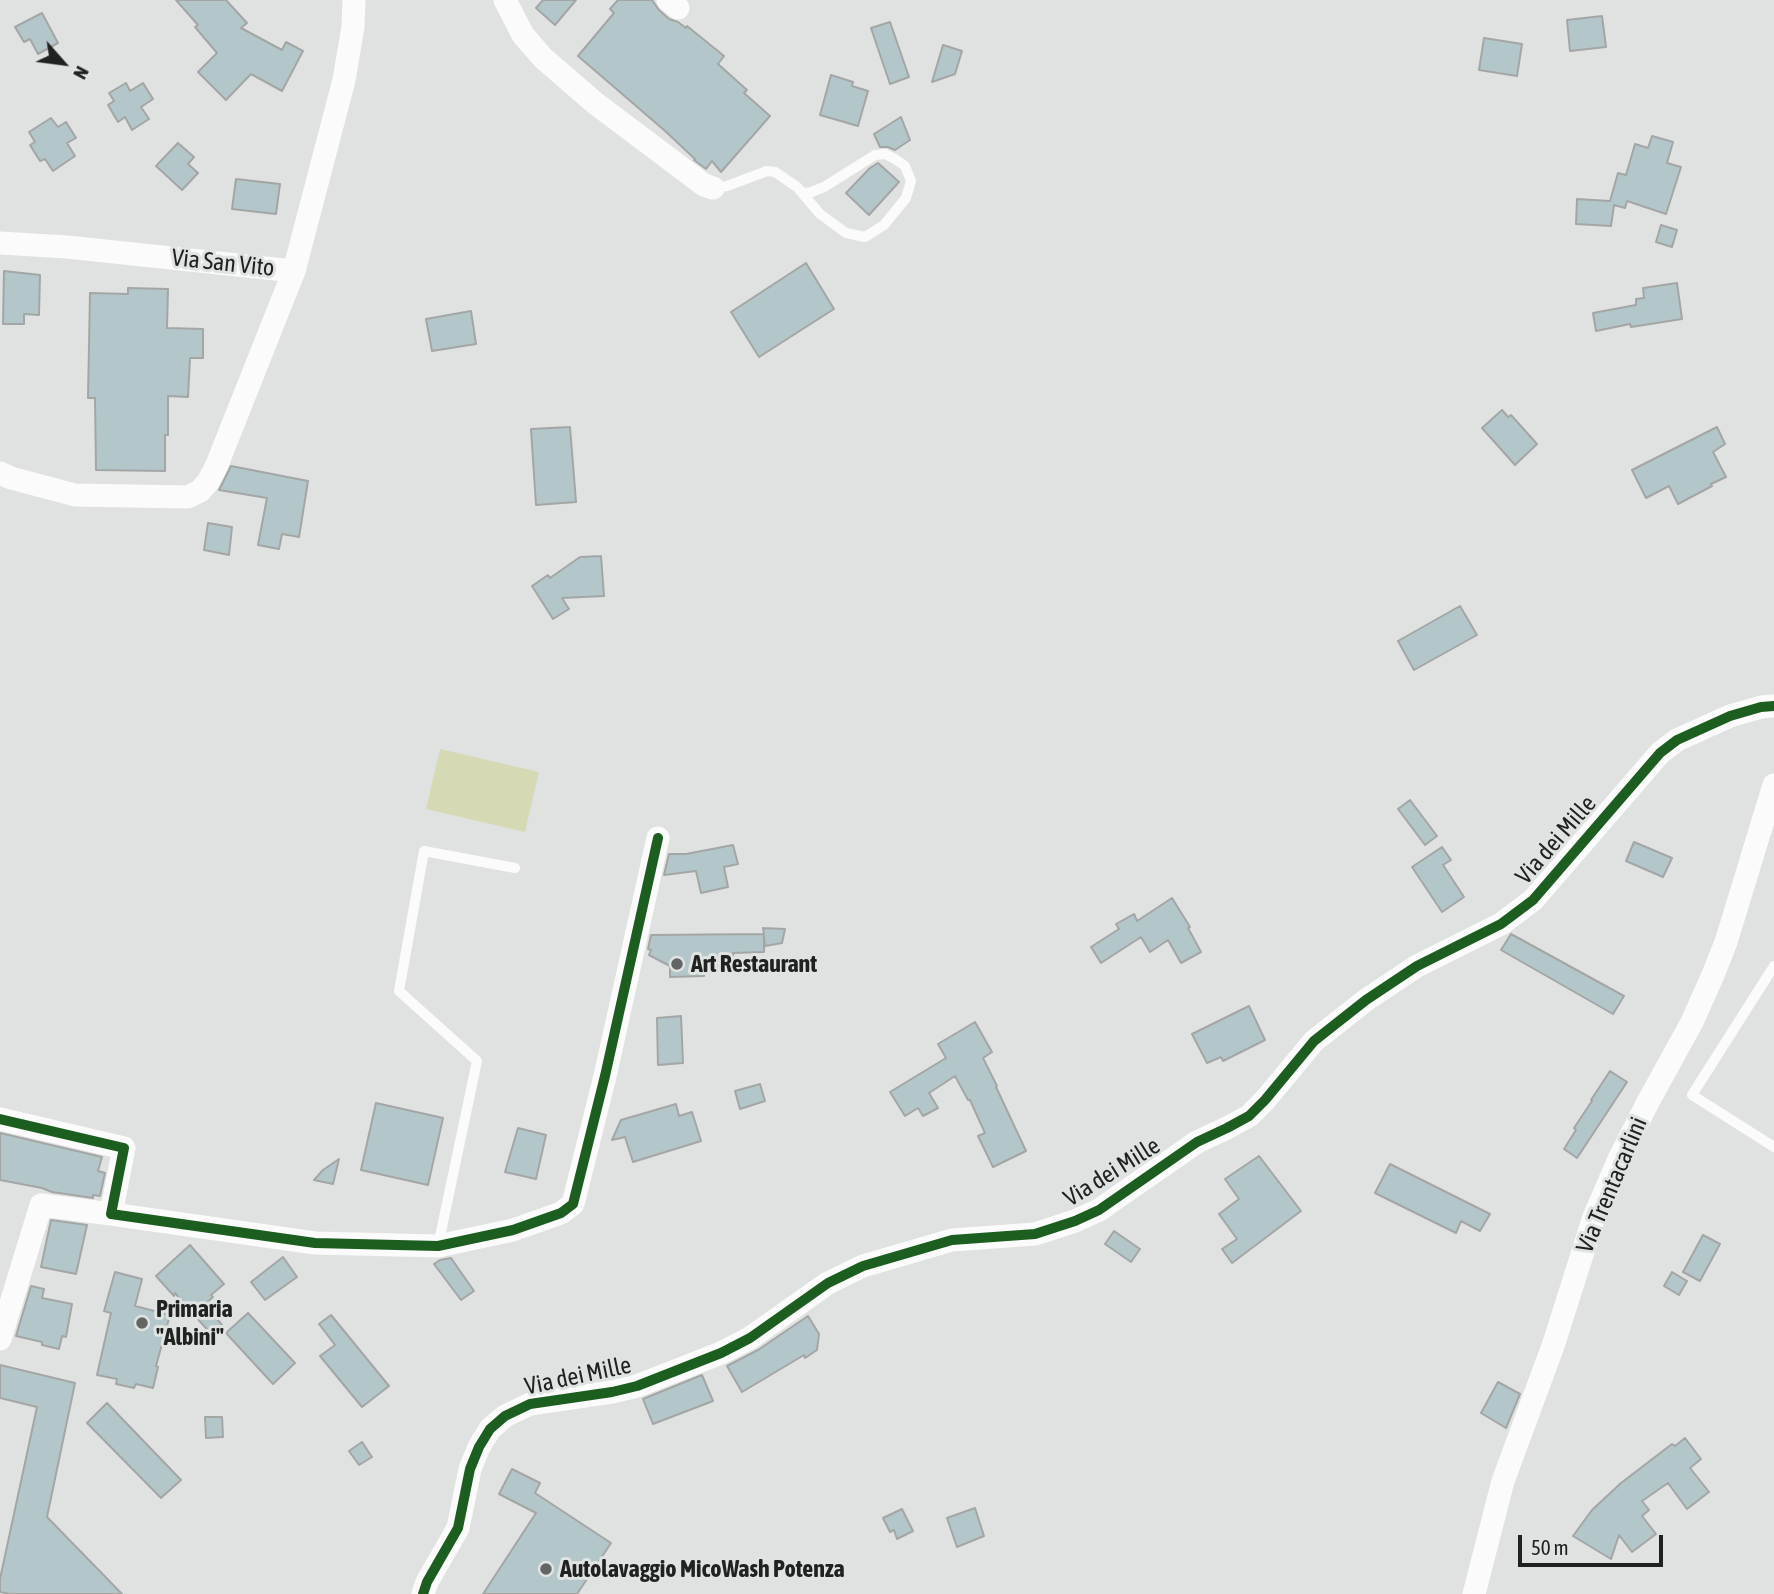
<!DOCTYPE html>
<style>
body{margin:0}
#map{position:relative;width:1774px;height:1594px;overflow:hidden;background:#e0e2e1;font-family:"Asap Condensed",sans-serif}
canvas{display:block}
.north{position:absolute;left:28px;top:28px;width:70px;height:70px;-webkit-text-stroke:5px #dfe3e2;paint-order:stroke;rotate:118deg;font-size:19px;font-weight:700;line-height:28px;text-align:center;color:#202121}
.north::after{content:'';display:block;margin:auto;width:24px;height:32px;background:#202121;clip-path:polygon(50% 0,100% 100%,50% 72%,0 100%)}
.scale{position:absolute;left:1518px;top:1535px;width:145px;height:32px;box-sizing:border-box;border:4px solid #202121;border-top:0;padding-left:9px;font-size:21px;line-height:24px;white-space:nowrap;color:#202121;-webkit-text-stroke:5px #dfe3e2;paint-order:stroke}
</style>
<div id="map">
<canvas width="1774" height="1594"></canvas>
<div class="north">N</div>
<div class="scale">50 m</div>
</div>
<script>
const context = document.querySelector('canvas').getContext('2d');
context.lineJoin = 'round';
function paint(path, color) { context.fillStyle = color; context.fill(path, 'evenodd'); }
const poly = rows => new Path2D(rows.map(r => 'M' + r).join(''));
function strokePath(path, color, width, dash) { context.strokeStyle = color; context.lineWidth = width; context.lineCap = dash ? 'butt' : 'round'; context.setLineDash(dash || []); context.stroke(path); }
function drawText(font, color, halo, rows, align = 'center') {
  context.font = font + ' "Asap Condensed",sans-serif'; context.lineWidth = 6; context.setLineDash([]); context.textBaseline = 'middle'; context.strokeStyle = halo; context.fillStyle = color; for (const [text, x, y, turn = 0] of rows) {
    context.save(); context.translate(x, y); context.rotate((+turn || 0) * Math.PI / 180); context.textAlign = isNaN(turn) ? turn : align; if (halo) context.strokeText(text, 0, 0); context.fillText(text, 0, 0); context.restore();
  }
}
const green = poly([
 [440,749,539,772,525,832,426,809]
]);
const building = poly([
 [176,0,226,0,247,23,241,28,282,50,286,42,303,51,282,91,251,74,226,100,198,72,217,53,195,27,198,25,176,0],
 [543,0,576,0,555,25,536,8,543,0],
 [618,0,652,0,659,10,669,19,678,22,686,28,687,26,724,56,718,64,747,90,744,93,770,116,721,172,712,161,706,169,694,160,695,159,664,130,578,56,614,13,610,9,618,0],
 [42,13,58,43,38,54,30,39,24,42,15,27,42,13],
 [1602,16,1606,47,1570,51,1567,20,1602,16],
 [890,22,909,77,890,84,871,28,890,22],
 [1484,38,1522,44,1517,76,1479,70,1484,38],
 [943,45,962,51,955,74,932,82,943,45],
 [831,75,853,82,852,86,868,91,858,126,820,115,831,75],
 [126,83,130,91,143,83,153,99,141,107,149,119,132,130,125,117,118,122,108,105,114,101,109,93,126,83],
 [901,117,910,140,895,150,888,147,880,147,874,134,901,117],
 [51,118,58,127,66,122,76,138,67,143,75,156,53,171,45,159,40,161,30,145,35,142,29,132,51,118],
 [1652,136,1673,142,1667,163,1681,167,1666,214,1627,201,1625,208,1614,205,1611,226,1576,224,1577,199,1610,201,1618,173,1626,175,1635,144,1648,148,1652,136],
 [178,143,194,157,188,164,198,173,182,190,156,166,178,143],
 [878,163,899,182,869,215,846,193,870,168,878,163],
 [236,179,280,184,276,214,232,209,236,179],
 [1661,225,1677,230,1672,247,1656,242,1661,225],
 [806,263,834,309,759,357,731,312,806,263],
 [4,271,40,275,39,315,24,314,24,324,3,324,4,271],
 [1677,283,1682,319,1631,327,1630,324,1596,331,1593,313,1636,305,1636,299,1644,298,1643,288,1677,283],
 [128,288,168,289,167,328,203,329,203,358,190,358,188,397,168,396,168,435,165,435,165,471,96,470,95,398,88,398,90,293,128,294,128,288],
 [471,311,476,344,432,351,426,319,471,311],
 [1502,410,1508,417,1511,415,1537,444,1515,465,1482,428,1502,410],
 [570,427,576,502,536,505,531,429,570,427],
 [1717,427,1725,444,1713,452,1726,477,1711,484,1712,486,1678,504,1669,486,1646,498,1632,470,1717,427],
 [231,466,308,481,299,537,282,534,279,549,258,545,267,498,219,490,231,466],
 [208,523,232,527,229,555,204,550,208,523],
 [601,556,604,596,562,598,569,609,553,619,532,586,548,575,550,578,580,557,601,556],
 [1460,606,1477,635,1414,670,1398,641,1460,606],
 [1410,800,1437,836,1425,845,1398,809,1410,800],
 [1634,842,1672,858,1663,877,1626,861,1634,842],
 [733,845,738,864,724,867,728,887,701,893,696,871,664,875,669,854,686,854,733,845],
 [1442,847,1451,860,1443,865,1464,897,1442,912,1412,867,1442,847],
 [1172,898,1190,927,1188,928,1201,952,1181,963,1168,940,1150,952,1141,937,1101,963,1091,947,1119,929,1116,924,1134,914,1137,921,1172,898],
 [763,928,785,929,782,943,765,946,764,936,764,952,733,953,734,970,704,970,704,976,670,977,670,966,649,955,651,950,648,949,651,935,764,934,763,928],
 [1511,934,1624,996,1613,1014,1501,950,1511,934],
 [1249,1006,1265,1040,1223,1061,1221,1057,1207,1063,1192,1034,1249,1006],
 [681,1016,683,1063,658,1065,657,1018,681,1016],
 [975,1022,992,1052,983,1058,997,1086,996,1087,1026,1151,993,1167,978,1136,985,1133,970,1100,968,1100,955,1076,929,1093,938,1108,923,1116,918,1108,905,1116,890,1092,946,1058,938,1044,975,1022],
 [1610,1071,1627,1082,1577,1158,1564,1149,1576,1130,1574,1128,1592,1101,1591,1100,1610,1071],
 [760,1084,765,1101,740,1109,735,1091,760,1084],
 [376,1103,443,1118,428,1185,361,1170,376,1103],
 [676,1104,679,1116,692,1112,701,1141,633,1162,625,1137,612,1140,621,1120,676,1104],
 [518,1128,546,1135,536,1179,505,1172,518,1128],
 [0,1133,102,1157,98,1171,105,1173,100,1196,93,1195,93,1198,52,1192,42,1188,0,1180,0,1133],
 [1259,1156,1301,1211,1232,1263,1222,1249,1237,1239,1219,1214,1239,1199,1225,1179,1259,1156],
 [339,1159,333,1184,314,1180,323,1170,339,1159],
 [1390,1164,1490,1214,1480,1231,1461,1221,1456,1233,1375,1193,1390,1164],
 [51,1220,87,1225,76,1274,41,1267,51,1220],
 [1114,1231,1140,1249,1131,1262,1105,1244,1114,1231],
 [1703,1235,1720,1244,1700,1281,1683,1272,1703,1235],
 [190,1245,224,1284,211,1295,213,1297,205,1304,222,1325,211,1334,175,1293,174,1296,156,1276,190,1245],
 [283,1257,297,1277,265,1300,251,1282,283,1257],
 [451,1258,474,1291,461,1300,434,1264,440,1260,451,1258],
 [115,1272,142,1279,135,1306,170,1315,156,1366,158,1367,153,1388,136,1384,134,1388,116,1384,117,1379,97,1375,111,1313,104,1311,115,1272],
 [1672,1272,1687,1281,1679,1295,1664,1286,1672,1272],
 [31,1286,44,1289,42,1298,72,1304,66,1337,62,1336,59,1349,42,1345,42,1342,16,1336,31,1286],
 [248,1313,295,1363,273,1384,226,1333,248,1313],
 [331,1315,389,1386,362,1407,320,1356,335,1345,319,1324,331,1315],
 [808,1316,819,1334,817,1350,805,1358,804,1355,742,1392,727,1366,758,1350,808,1316],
 [0,1365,75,1383,47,1517,122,1594,10,1594,0,1592,0,1579,37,1407,0,1398,0,1365],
 [702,1375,713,1401,653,1424,643,1399,702,1375],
 [1498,1382,1520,1394,1506,1428,1481,1413,1498,1382],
 [107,1403,181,1480,161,1498,87,1423,107,1403],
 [205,1417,222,1417,223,1437,206,1438,205,1417],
 [1685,1438,1701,1459,1690,1468,1709,1492,1687,1509,1668,1483,1642,1501,1649,1510,1642,1516,1656,1534,1632,1552,1619,1535,1611,1559,1573,1536,1592,1510,1621,1483,1672,1444,1675,1446,1685,1438],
 [362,1442,372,1457,359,1465,349,1451,362,1442],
 [512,1469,540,1483,535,1493,611,1543,577,1594,483,1594,536,1513,499,1494,512,1469],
 [975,1508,984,1536,957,1547,947,1518,975,1508],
 [902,1509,913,1531,897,1539,894,1530,890,1532,883,1518,902,1509]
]);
const lane = poly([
 [713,188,727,186,767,171,775,172,797,187,820,214,846,233,865,237,884,225,906,198,911,181,905,166,895,159,885,154,875,155,824,187,809,193,801,192],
 [1774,966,1692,1095,1774,1147],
 [438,1246,477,1061,399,991,424,851,515,868]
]);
const street = poly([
 [505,0,523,35,543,58,595,103,704,185,713,188],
 [668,0,678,8],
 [0,243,67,247,294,271,344,80,353,27,354,0],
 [0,473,11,478,75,495,188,497,200,491,208,482,216,467,294,271],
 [0,1119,124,1148,111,1214,315,1243,438,1246,513,1230,561,1213,573,1204,605,1076,658,838],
 [0,1339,41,1205,111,1214],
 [423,1594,427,1582,458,1528,470,1469,479,1447,490,1429,505,1416,530,1404,612,1392,637,1386,721,1353,750,1338,828,1283,863,1266,952,1240,1035,1234,1075,1221,1099,1210,1197,1142,1227,1128,1249,1116,1265,1100,1314,1041,1366,1000,1417,966,1501,924,1533,900,1660,753,1677,740,1730,716,1761,707,1774,706],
 [1474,1594,1503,1481,1553,1346,1594,1217,1619,1159,1648,1102,1692,1022,1713,975,1726,942,1774,785]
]);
const cycleway = poly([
 [0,1119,124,1148,111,1214,315,1243,438,1246,513,1230,561,1213,573,1204,605,1076,658,838],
 [423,1594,427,1582,458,1528,470,1469,479,1447,490,1429,505,1416,530,1404,612,1392,637,1386,721,1353,750,1338,828,1283,863,1266,952,1240,1035,1234,1075,1221,1099,1210,1197,1142,1227,1128,1249,1116,1265,1100,1314,1041,1366,1000,1417,966,1501,924,1533,900,1660,753,1677,740,1730,716,1761,707,1774,706]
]);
const markers = [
 [677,964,7,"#636564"],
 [142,1323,7,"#636564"],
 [546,1569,7,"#636564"]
];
const streetNames = [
 ["Via San Vito",223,263,6],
 ["Via dei Mille",1556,840,-49],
 ["Via dei Mille",1112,1172,-32],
 ["Via Trentacarlini",1612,1185,-67],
 ["Via dei Mille",578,1376,-12]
];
const poiNames = [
 ["Art Restaurant",691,964],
 ["Primaria",156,1309],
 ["\"Albini\"",156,1337],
 ["Autolavaggio MicoWash Potenza",560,1569]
];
paint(green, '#d5dab4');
paint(building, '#b3c7ca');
strokePath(building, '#a4a6a5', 2);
strokePath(lane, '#fafbfa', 10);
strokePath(street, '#fafbfa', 23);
strokePath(cycleway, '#1b5e20', 10);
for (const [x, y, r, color] of markers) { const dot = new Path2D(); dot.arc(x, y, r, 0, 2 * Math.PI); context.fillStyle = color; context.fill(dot); strokePath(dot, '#dfe3e2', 2.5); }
drawText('24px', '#202121', '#dfe3e2', streetNames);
drawText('bold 24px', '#202121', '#dfe3e2', poiNames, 'left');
</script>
